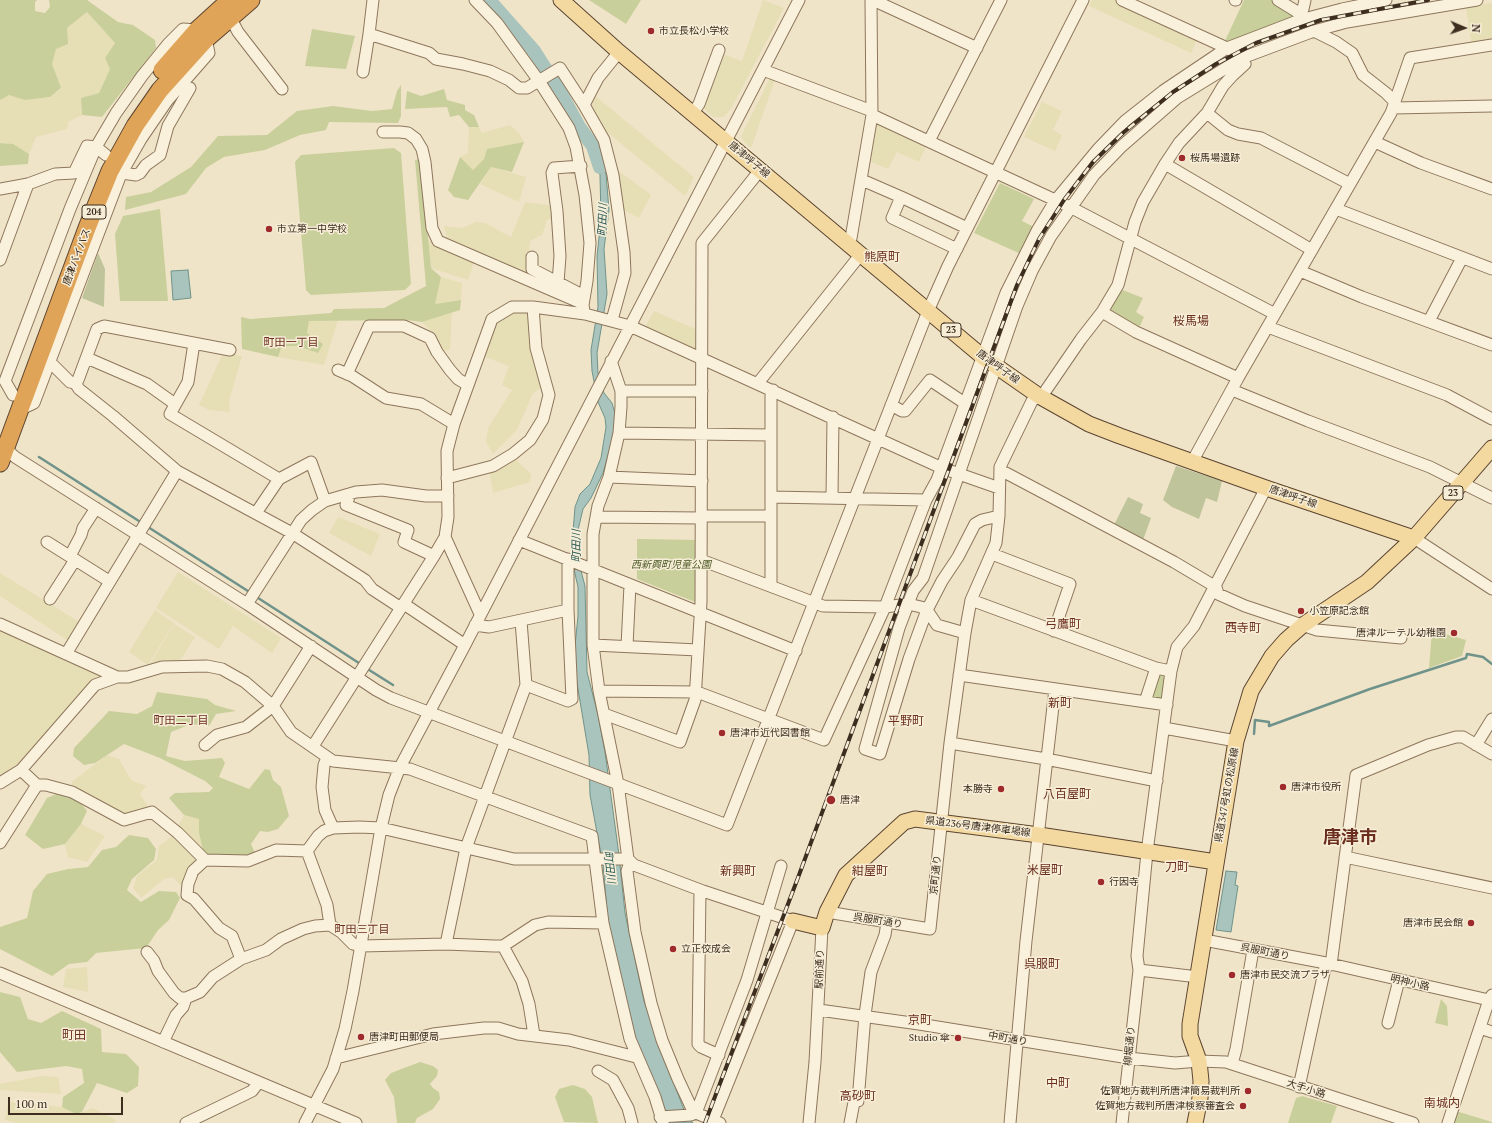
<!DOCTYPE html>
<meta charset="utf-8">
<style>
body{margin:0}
#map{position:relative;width:1492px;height:1123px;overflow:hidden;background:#f0e4c8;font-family:"PT Serif",serif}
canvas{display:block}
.north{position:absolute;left:1444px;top:8px;width:40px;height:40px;-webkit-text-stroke:3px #f7eed8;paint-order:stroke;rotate:92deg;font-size:11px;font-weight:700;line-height:16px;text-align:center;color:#3d2e20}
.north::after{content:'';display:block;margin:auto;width:14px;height:18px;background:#3d2e20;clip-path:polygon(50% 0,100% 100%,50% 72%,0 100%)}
.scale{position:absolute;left:8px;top:1097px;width:115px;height:18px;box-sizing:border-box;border:2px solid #3d2e20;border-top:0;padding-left:5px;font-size:12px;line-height:14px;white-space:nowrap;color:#3d2e20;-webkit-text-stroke:3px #f7eed8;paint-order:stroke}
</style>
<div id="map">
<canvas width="1492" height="1123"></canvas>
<div class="north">N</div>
<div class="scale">100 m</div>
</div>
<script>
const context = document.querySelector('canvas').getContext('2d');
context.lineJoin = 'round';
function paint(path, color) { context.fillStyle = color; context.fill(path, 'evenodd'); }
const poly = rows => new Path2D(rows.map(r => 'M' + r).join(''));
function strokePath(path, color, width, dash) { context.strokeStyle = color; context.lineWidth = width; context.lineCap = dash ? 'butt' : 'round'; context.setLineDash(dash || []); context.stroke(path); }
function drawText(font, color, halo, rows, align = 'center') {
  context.font = font + ' "PT Serif","Noto Sans JP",serif'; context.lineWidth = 3; context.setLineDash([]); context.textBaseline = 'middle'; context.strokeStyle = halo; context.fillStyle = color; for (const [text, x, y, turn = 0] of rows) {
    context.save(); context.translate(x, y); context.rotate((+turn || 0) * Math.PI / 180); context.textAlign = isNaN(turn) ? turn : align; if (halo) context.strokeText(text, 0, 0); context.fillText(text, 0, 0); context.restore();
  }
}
const farmland = poly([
 [763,0,784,8,732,107,724,117,713,117,701,106,720,53,742,61],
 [1092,0,1115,0,1198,38,1191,53,1089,6],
 [1492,3,1492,44,1472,47,1466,7],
 [87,12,115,43,105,58,110,69,99,93,81,98,82,115,68,122,67,129,36,137,29,154,13,144,0,143,0,100,9,94,25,100,50,97,61,89,52,64,56,49,67,28],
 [770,78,775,80,751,148,744,142,741,136],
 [594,95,694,177,685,196,602,128,592,106],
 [1042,102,1062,111,1053,130,1062,135,1055,151,1024,137],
 [876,119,927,144,919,162,897,152,888,169,871,162],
 [510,125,519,133,524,142,487,149,484,159,473,170,460,157,468,153,469,127,479,127,482,133],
 [491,167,526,177,519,202,480,184],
 [619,171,651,195,639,218,623,210],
 [525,202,554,206,554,218,547,220,542,235,530,241,527,274,447,238,444,226,462,228,476,222,485,223,511,237],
 [428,240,475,259,468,280,431,268],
 [441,277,462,283,461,300,434,304],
 [511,309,531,309,544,386,533,393,517,430,493,454,486,442,488,428,512,390,502,385,509,366,483,356,494,325],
 [654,311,698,330,699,351,645,327],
 [452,312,450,349,442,352,432,332,422,322],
 [338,320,324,365,278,357,282,346,297,346,318,353,307,333,309,321],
 [223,353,242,356,229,401,230,412,209,410,199,405],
 [514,458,531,474,530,482,493,493,489,469],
 [338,517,380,534,371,556,329,533],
 [178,572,281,638,272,653,233,626,219,649,156,608],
 [0,573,81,623,70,642,0,596],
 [155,610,174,623,148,665,129,652],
 [174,624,195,637,179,662,152,666,150,664],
 [0,629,104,673,90,684,19,767,0,780],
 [107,755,119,759,131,780,146,786,140,794,150,810,123,818,70,788,73,781],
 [184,815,199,819,199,833,204,854,177,828],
 [81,824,105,836,87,862,68,857,65,844],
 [175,834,201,859,183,888,173,877,164,879,141,898,133,888,137,876,157,860,159,846],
 [87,967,88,992,63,987,66,969],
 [41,1076,58,1077,61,1094,0,1090,0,1084],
 [8,1102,62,1107,76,1114,93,1108,116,1120,115,1123,17,1123,5,1120]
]);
const green = poly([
 [0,0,37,0,35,2,35,11,45,13,50,7,49,0,87,0,118,22,133,25,155,40,156,48,102,117,82,115,81,98,99,93,110,69,105,58,115,43,87,12,67,28,68,44,56,49,52,64,61,88,50,97,25,100,9,95,0,100],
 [589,0,641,0,626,24],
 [1244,0,1271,0,1294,14,1294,19,1228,45,1224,43],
 [312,29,355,36,346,69,305,66],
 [401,85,401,116,398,123,329,122,326,130,300,135,265,150,224,157,206,168,186,194,125,210,126,197,151,192,191,167,218,136,267,135,297,111,333,106,372,111,392,109,397,91],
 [444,89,447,100,465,105,465,110,474,115,479,127,469,127,459,115,450,117,447,107,405,109,407,91,421,96],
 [524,142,512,172,491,167,468,200,454,197,448,190,460,157,473,170,484,159,487,149],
 [0,143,13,144,29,154,28,164,0,166],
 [394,148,401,153,411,284,405,290,311,295,306,290,295,162,301,155],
 [419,159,421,164,431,268,441,277,435,304,461,300,460,310,422,322,407,320,309,321,307,333,323,344,318,353,297,346,282,346,278,357,242,349,241,317,250,319,331,313,334,309,384,308,426,286,415,160],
 [1000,183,1034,199,1022,221,1036,228,1021,254,974,233],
 [160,209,168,301,120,301,115,234,123,216],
 [1120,289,1143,298,1136,312,1144,317,1138,330,1109,313,1109,309],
 [637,539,698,540,697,600,695,602,637,579],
 [1432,630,1466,640,1462,656,1429,668],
 [1159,672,1166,673,1162,699,1150,696],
 [157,692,207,699,215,705,236,711,216,714,209,726,191,724,171,732,166,756,185,761,222,758,225,763,219,777,249,789,265,769,270,770,273,780,281,787,289,816,278,829,268,832,260,831,251,844,255,853,242,858,212,857,204,854,199,833,199,819,184,815,169,798,175,793,209,792,213,788,205,781,160,758,124,744,95,763,84,765,73,756,74,748,109,711,137,714,152,706],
 [61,792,77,798,87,811,81,824,65,844,43,849,25,835,47,798],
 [129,835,148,838,156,849,154,860,132,879,127,890,141,902,159,891,176,892,180,898,169,920,158,930,146,948,96,953,87,962,69,964,52,976,0,949,0,927,27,918,33,891,47,874,68,869,88,867,102,850,116,847],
 [0,992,20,997,28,1019,41,1023,62,1011,101,1029,102,1052,126,1054,139,1067,138,1086,127,1093,97,1083,82,1112,76,1114,62,1107,63,1097,84,1083,82,1069,66,1066,17,1072,0,1052],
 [1441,999,1447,1006,1448,1026,1435,1023],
 [420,1062,433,1066,438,1070,437,1076,430,1084,433,1088,439,1092,440,1099,433,1109,417,1118,415,1123,397,1123,394,1097,385,1080,391,1073],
 [573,1085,585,1089,592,1097,598,1123,564,1122,555,1097,559,1089],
 [1302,1096,1337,1106,1331,1123,1288,1123,1296,1098],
 [1456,1111,1492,1122,1492,1123,1452,1123]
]);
const cemetery = poly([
 [98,253,105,269,104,307,82,298],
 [1176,466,1222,481,1217,502,1206,498,1199,519,1172,507,1163,500],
 [1128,497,1143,504,1140,513,1151,518,1143,540,1114,525]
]);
const water = poly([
 [593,146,606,174,609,210,604,249,607,294,597,353,598,373,604,393,612,403,616,417,613,438,603,473,591,498,583,509,578,530,580,567,585,586,587,672,598,715,605,752,619,855,625,913,644,1001,658,1042,686,1115,693,1123,670,1123,639,1050,630,1019,608,923,603,865,590,795,589,755,576,677,575,646,578,616,578,587,573,565,573,532,575,507,580,494,590,484,601,458,606,427,605,418,598,402,592,371,591,350,598,307,597,256,601,219,600,175,593,146],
 [188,270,191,298,173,300,171,271,188,270],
 [1226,871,1237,872,1235,885,1238,886,1231,932,1216,930,1226,871]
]);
const stream = poly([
 [39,457,142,523],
 [148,527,251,593],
 [255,596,362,665],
 [366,668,393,685],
 [1254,734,1255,720,1269,722,1269,726,1370,689,1466,658,1467,654,1483,657,1492,664]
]);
const river = poly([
 [489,0,534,51,559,90,579,127,593,146,600,167]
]);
const minor = poly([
 [373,0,369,34,429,53,436,59,463,64,490,71,509,80,519,88,527,88,560,68,584,105],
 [475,0,497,23,539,81,569,128,576,147,585,195,590,243,587,281,583,305],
 [873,0,977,48],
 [1235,0,1236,0],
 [1278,0,1299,13],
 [230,17,238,32,282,89],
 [1300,19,1299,13,1303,9,1305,0],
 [1314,31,1336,42,1352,53,1363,75,1386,93,1395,102],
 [763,70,872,111],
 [363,72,369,34],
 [1393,108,1492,106],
 [693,113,699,104,719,50],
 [1207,113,1228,130,1238,134,1261,138,1350,184],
 [872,115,1070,207,1275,314],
 [383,132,400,132,408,133,416,139,422,149,425,162,432,228,438,241,579,302,583,305,584,311],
 [929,141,1001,0],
 [1375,142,1421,163,1492,189],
 [1165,164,1312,250],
 [115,172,136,175,140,173,146,165,160,155,168,126,190,88],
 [862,180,901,197,892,218,957,249],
 [0,189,28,184,55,174,74,173,87,146,96,147,106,155],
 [901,197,967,228],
 [1336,209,1492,269],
 [850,244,872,115,871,0],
 [532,257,532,269,584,296],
 [0,260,28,184],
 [1300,271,1362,297,1492,345],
 [558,283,560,256,557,211,552,173,554,168,581,166],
 [1102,312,1136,332,1238,378],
 [612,320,625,273,624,252,613,175,604,140,584,105,598,78,619,52],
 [1429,321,1462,258],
 [1268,327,1447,395,1492,419],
 [194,343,188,382,170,414,279,479,311,462,325,501],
 [87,358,147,384,175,404],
 [611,361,621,391,621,407,619,433,609,477,598,506,593,534,593,645,599,691,618,784,628,859,634,865,703,891,793,921,713,1120],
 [51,363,70,382,75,383,78,380,97,329,104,326,230,350],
 [338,370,352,376,386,398,421,404,454,424],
 [347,374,369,326,404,326,430,338,437,352,450,370,458,379,468,385],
 [75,383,79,389,113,416,177,471,292,533,365,580,372,589,401,608],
 [758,383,861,254],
 [1232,390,1308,421,1430,467,1492,498],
 [621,391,702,391],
 [13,395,5,381,70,209,96,147,116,113,142,76,168,44,183,29,197,30],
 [891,405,902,411,905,411,930,380,966,404],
 [19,410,34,403,121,174,141,139,167,101,209,53,206,39],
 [619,433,771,435],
 [2,445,15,457,247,604,376,690,391,698,727,825,928,311,948,266,1083,0],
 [1192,462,1238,378,1391,113,1410,58,1492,45],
 [1000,473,1006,473,1174,562,1216,587,1218,594,1245,606,1317,630,1401,638],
 [609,477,702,481],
 [447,478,493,466,513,454,530,440,543,419,549,395,536,348,533,307],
 [350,494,346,505,408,530,404,542,434,556],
 [771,497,926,500],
 [832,497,833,417],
 [256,513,279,479],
 [702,516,771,516],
 [999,516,982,520,975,524,958,557,942,581,927,610,909,659,880,754,865,749,899,628,913,591,923,578,1017,306,1032,271,1051,236,1094,175,1122,146,1177,98,1242,58,1314,31,1347,22,1477,0],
 [596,517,701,518],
 [445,537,480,614],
 [1414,538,1492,589],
 [519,540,796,651],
 [47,542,109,581],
 [992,554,1070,584,1054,631],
 [70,556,81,535,83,528,96,508],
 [701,560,823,606,885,607,908,604,921,607,927,610,937,625,965,633],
 [771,586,771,396,773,390],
 [50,599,75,560],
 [971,600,1156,668,1171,671],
 [247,604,301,520,312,510,325,501,356,492,382,490,426,496,448,496],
 [404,604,465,645],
 [0,624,117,677],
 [475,625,489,627,568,610],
 [593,645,698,650],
 [627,646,630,585],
 [66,654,177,471],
 [959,675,1167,705],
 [526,685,568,701,572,699,568,610,568,559],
 [599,691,697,692,824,740,885,607,926,500,937,480,1006,293,1038,229,1055,201,1099,148,1125,121,1163,91,1227,48,1300,20,1342,9,1386,0],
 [1145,702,1156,668],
 [604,714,680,742,695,700,701,602,702,243,761,169],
 [1164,728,1236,741],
 [950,743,1046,759,1157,781],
 [205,745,217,735,246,727,273,706,311,646],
 [1476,745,1492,719],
 [313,746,434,556,445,537,448,517,447,451,454,424,492,319,512,307,533,307,585,314,630,326,942,468,999,488],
 [327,758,324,765,322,787,325,810,333,828],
 [21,770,37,785,46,785,72,792,124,820,152,812,178,833,205,860],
 [0,783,21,770,95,685,117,677,128,677,162,667,207,666,222,669,245,682,273,706,291,732,333,761,410,769,592,836,603,923,630,1039,655,1097,663,1123],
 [0,843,37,785],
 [307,851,318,836,324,831,333,828,359,827,381,828,514,859,628,859],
 [307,851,327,905,330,925],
 [1345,857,1492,888],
 [630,862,627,871,635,932,651,1003,662,1040,678,1079,692,1109,696,1113,720,1123],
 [700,890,698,1044,701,1047,719,1055],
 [827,912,930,929,950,743,965,633,971,600,996,543,999,516,1000,467,1032,401,1044,393,1081,339,1102,312,1118,285,1135,222,1143,202,1165,164,1179,143,1207,113,1223,86,1232,76,1245,64,1242,58,1227,48,1122,0],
 [1204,940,1326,963,1489,1000,1492,995],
 [446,944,466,848,526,685,521,621],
 [503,946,522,981,529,1004,534,1035],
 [147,952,154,961,158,971,174,993,180,998,186,998],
 [241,959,232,936,219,928,194,899,187,895,188,884,193,871,205,860,248,861,276,850,307,851],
 [1331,965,1356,775,1428,745,1456,737,1463,737,1492,754],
 [1139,970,1198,977],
 [0,973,356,1123],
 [819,1010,919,1024,1129,1058,1175,1063,1199,1061,1226,1062,1413,1123],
 [1388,1023,1399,980],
 [1480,1028,1492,1032],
 [163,1042,176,1015,183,1007,186,998,200,992,213,977,241,959,266,950,281,939,303,929,315,926,330,925,341,932,353,944,361,946,446,944,494,946,503,946,535,925,548,922,603,923],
 [336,1058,433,1034,484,1028,498,1028,518,1034,569,1040,636,1057],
 [1232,1064,1236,1049,1253,950],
 [598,1071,613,1080,628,1108,632,1123],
 [1299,1087,1326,963],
 [660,1117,691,1115,696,1113,747,980,781,866],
 [186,1123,252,1091,258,1083],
 [305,1123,333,1069,345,1029,353,991,381,828,389,795,400,767,465,645,799,0],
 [809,1123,815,1062,822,928],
 [850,1123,854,1102,858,1101,865,1015,871,972,885,935,887,922],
 [1010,1123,1026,941,1055,689],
 [1122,1123,1139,970,1137,956,1147,852,1171,671,1177,647,1194,626,1266,488],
 [1448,1123,1489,1000]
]);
const major = poly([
 [561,0,619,52,983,357,1039,396,1089,424,1120,436,1266,488,1414,538],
 [793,921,822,928,827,912,846,875,904,822,915,819,1039,835,1216,862],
 [1195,1123,1200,1098,1201,1081,1199,1061,1190,1036,1190,1024,1236,741,1251,691,1272,656,1286,640,1303,625,1367,582,1414,538,1492,448]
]);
const highway = poly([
 [162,70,197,30,230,0],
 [0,463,87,228,110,171,135,126,160,90,206,39,251,0]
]);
const rail = poly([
 [705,1123,799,875,1017,285,1039,239,1064,200,1093,162,1124,132,1173,92,1216,64,1256,43,1321,20,1428,0]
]);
const markers = [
 [651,31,4,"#9e2a2b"],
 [1182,158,4,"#9e2a2b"],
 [269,229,4,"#9e2a2b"],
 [1301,611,4,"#9e2a2b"],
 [1454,633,4,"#9e2a2b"],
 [722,733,4,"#9e2a2b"],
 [1283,787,4,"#9e2a2b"],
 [1001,789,4,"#9e2a2b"],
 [831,800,5,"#9e2a2b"],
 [1101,882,4,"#9e2a2b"],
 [1471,923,4,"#9e2a2b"],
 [673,949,4,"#9e2a2b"],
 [1232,975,4,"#9e2a2b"],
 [361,1037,4,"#9e2a2b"],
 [958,1038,4,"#9e2a2b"],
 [1248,1091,4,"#9e2a2b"],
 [1243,1106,4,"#9e2a2b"]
];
const shields = [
 [94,212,24],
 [951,330,20],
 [1453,493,20]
];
const shieldNames = [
 ["204",94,212],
 ["23",951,330],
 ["23",1453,493]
];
const poiNames = [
 ["市立長松小学校",659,31],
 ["桜馬場遺跡",1190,158],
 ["市立第一中学校",277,229],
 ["小笠原記念館",1309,611],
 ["唐津ルーテル幼稚園",1446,633,"right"],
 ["唐津市近代図書館",730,733],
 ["唐津市役所",1291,787],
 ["本勝寺",993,789,"right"],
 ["唐津",840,800],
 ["行因寺",1109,882],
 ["唐津市民会館",1463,923,"right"],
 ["立正佼成会",681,949],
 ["唐津市民交流プラザ",1240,975],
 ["唐津町田郵便局",369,1037],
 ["Studio 傘",950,1038,"right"],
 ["佐賀地方裁判所唐津簡易裁判所",1240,1091,"right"],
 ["佐賀地方裁判所唐津検察審査会",1235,1106,"right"]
];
const streetNames = [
 ["唐津呼子線",749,160,40],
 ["唐津バイパス",77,257,-69],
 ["唐津呼子線",998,367,36],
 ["唐津呼子線",1293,497,19],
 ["県道347号虹の松原線",1227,795,-80],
 ["県道236号唐津停車場線",978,827,7],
 ["京町通り",936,875,-84],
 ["呉服町通り",878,921,9],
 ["呉服町通り",1265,952,11],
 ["駅前通り",820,969,-88],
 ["明神小路",1410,983,13],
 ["中町通り",1008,1039,10],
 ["柳堀通り",1130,1046,-84],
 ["大手小路",1306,1089,18]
];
const parkNames = [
 ["西新興町児童公園",671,565]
];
const waterNames = [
 ["町田川",603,220,-88],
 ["町田川",577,546,-90],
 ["町田川",609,867,83]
];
const neighbourhoodNames = [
 ["町田一丁目",291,343],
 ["町田二丁目",181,721],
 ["町田三丁目",362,930]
];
const quarterNames = [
 ["熊原町",882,258],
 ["桜馬場",1191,322],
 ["弓鷹町",1063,625],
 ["西寺町",1243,629],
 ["新町",1060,704],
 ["平野町",906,722],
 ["八百屋町",1067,795],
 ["刀町",1177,868],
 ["米屋町",1045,871],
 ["新興町",738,872],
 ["紺屋町",870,872],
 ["呉服町",1042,965],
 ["京町",920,1021],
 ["町田",74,1036],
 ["中町",1058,1084],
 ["高砂町",858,1097],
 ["南城内",1442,1104]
];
const townNames = [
 ["唐津市",1350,838]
];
paint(farmland, '#e6deb5');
paint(green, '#c9cf9b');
paint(cemetery, '#bfc49a');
paint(water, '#a9c4bc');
strokePath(water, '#6f938a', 1);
strokePath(stream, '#6f938a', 2.5);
strokePath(river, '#a9c4bc', 14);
strokePath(minor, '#8d765c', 13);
strokePath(major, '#5b4430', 17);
strokePath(highway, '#5b4430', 19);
strokePath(minor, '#faf1dc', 11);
strokePath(major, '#f3d9a0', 15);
strokePath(highway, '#e0a458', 17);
strokePath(rail, '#3d2e20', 4);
strokePath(rail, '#f7eed8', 2.5, [8]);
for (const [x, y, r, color] of markers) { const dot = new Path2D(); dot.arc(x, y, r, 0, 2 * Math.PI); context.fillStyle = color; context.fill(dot); strokePath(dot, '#f7eed8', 1.5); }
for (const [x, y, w] of shields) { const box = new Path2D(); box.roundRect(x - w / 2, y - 7, w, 14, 3); context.fillStyle = '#f7eed8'; context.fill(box); strokePath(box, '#3d2e20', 1); }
drawText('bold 9px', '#3d2e20', null, shieldNames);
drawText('10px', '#3d2e20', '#f7eed8', poiNames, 'left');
drawText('10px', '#3d2e20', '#f7eed8', streetNames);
drawText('italic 10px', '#4d5a26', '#f7eed8', parkNames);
drawText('italic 11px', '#2f5d5a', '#f7eed8', waterNames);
drawText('11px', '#6b2e1e', '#f7eed8', neighbourhoodNames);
drawText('12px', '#6b2e1e', '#f7eed8', quarterNames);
drawText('bold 18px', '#6b2e1e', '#f7eed8', townNames);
</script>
